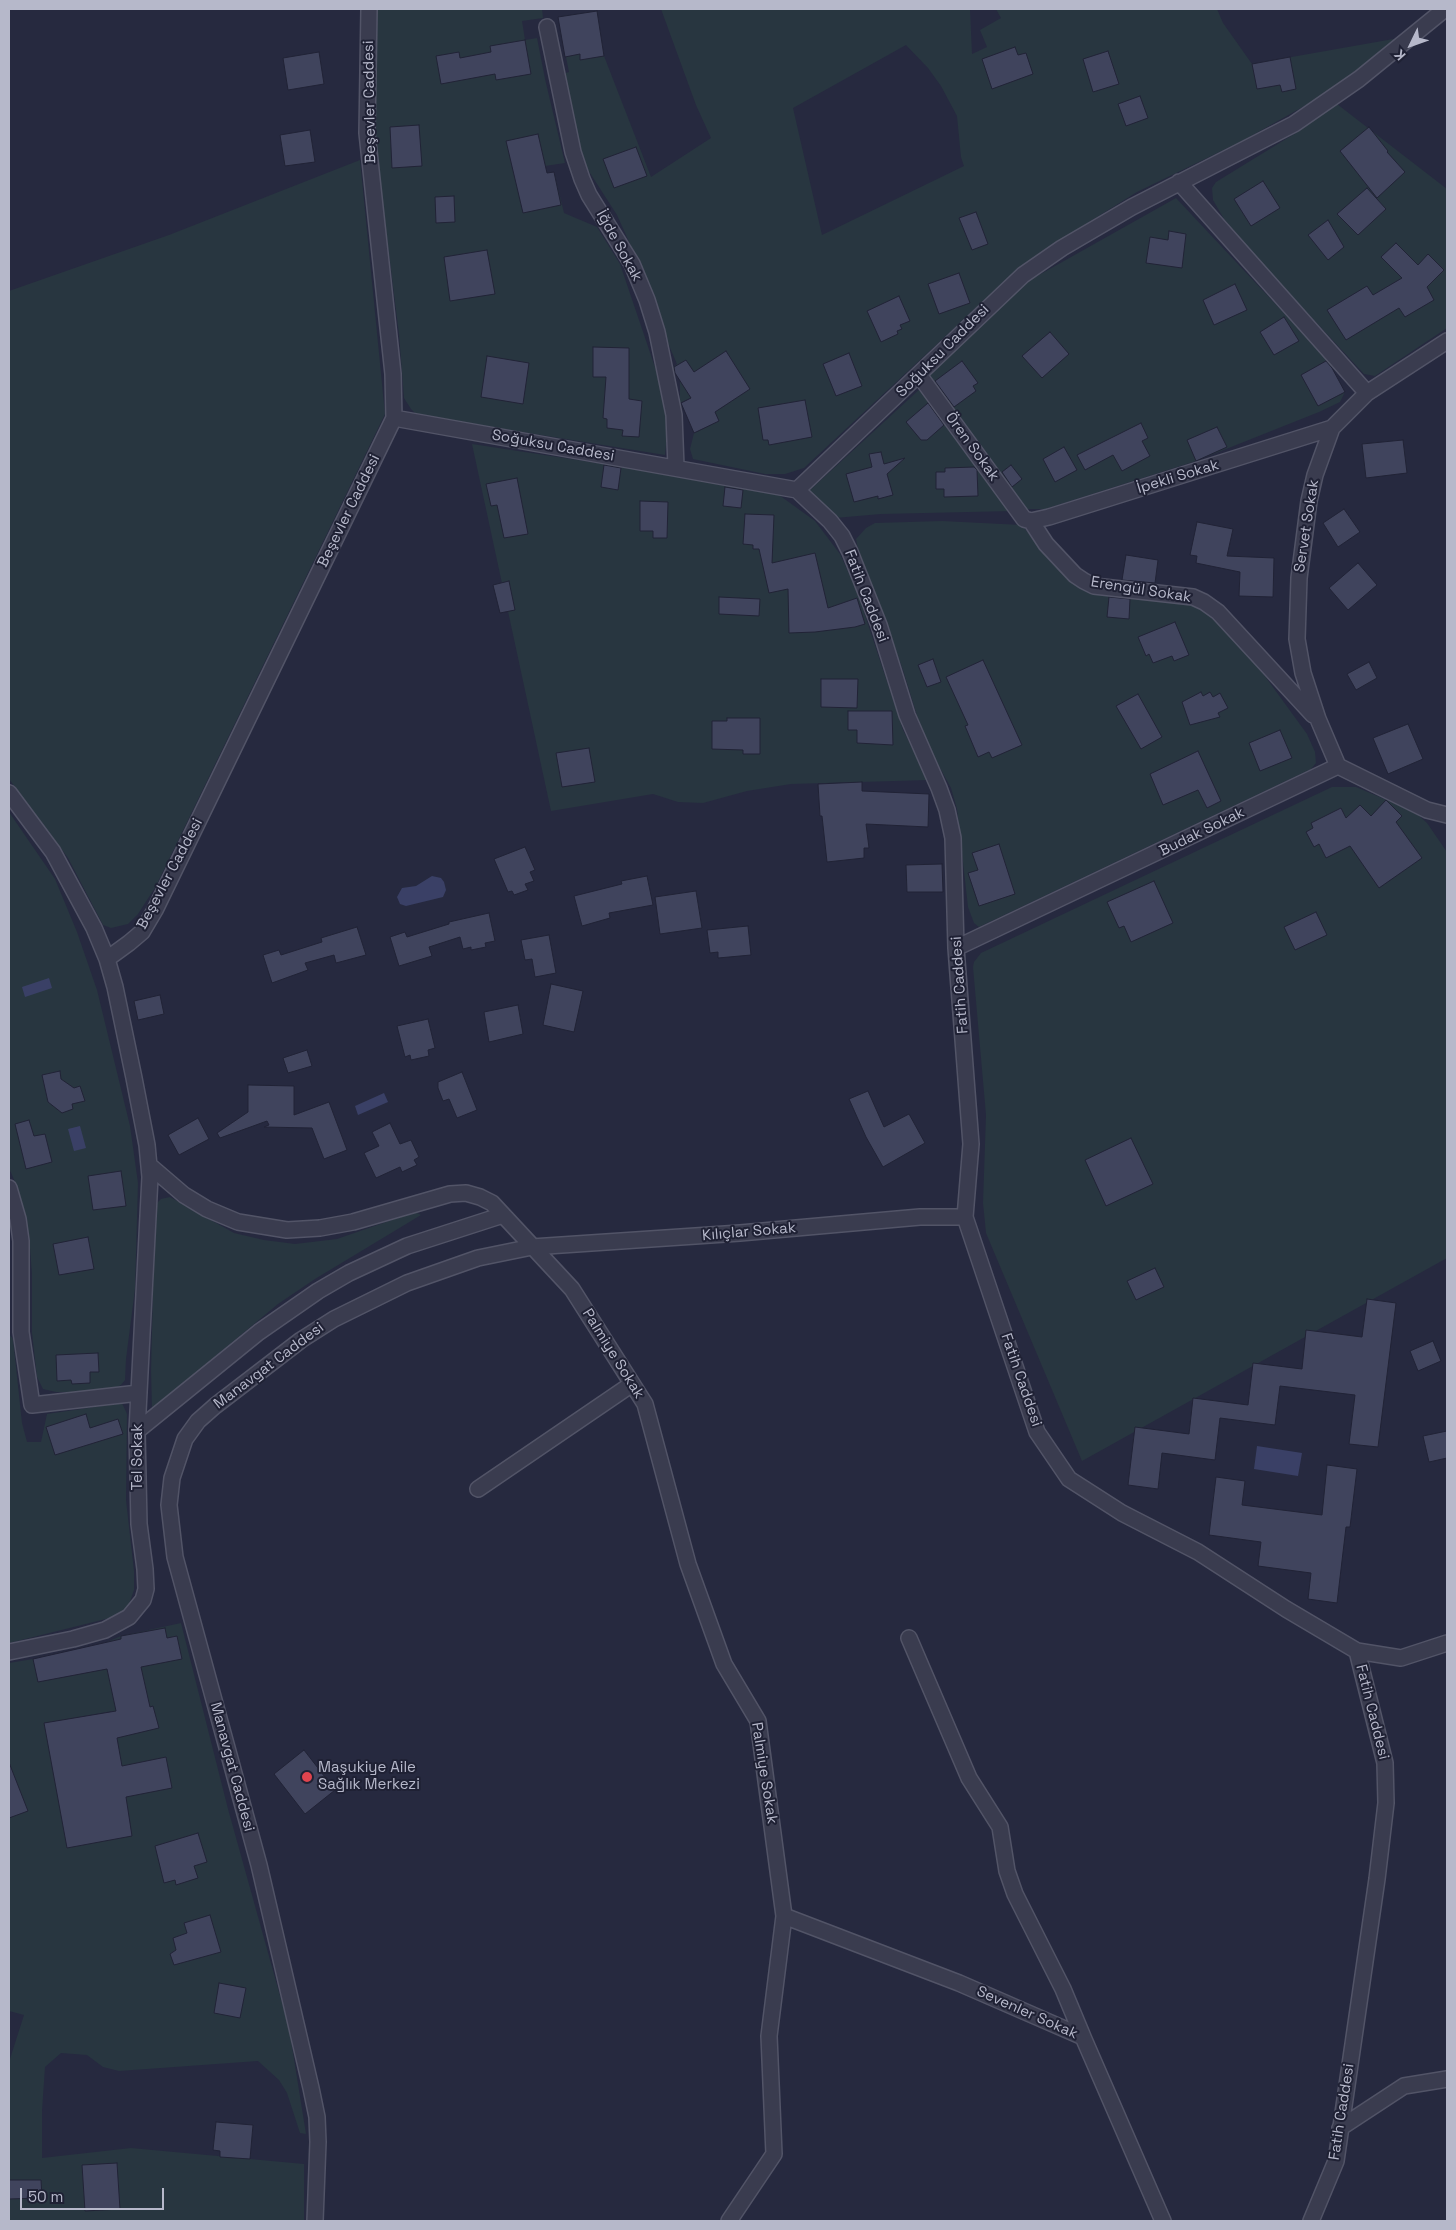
<!DOCTYPE html>
<meta charset="utf-8">
<style>
body{margin:0}
#map{position:relative;width:1456px;height:2230px;overflow:hidden;background:#26293f;font-family:"Space Grotesk",sans-serif}
canvas{display:block}
.frame{position:absolute;inset:0;border:10px solid #b6b8ca;pointer-events:none}
.north{position:absolute;left:1386px;top:20px;width:50px;height:50px;-webkit-text-stroke:4px #1f2134;paint-order:stroke;rotate:228deg;font-size:14px;font-weight:700;line-height:20px;text-align:center;color:#b6b8ca}
.north::after{content:'';display:block;margin:auto;width:18px;height:22px;background:#b6b8ca;clip-path:polygon(50% 0,100% 100%,50% 72%,0 100%)}
.scale{position:absolute;left:20px;top:2188px;width:144px;height:22px;box-sizing:border-box;border:2px solid #b6b8ca;border-top:0;padding-left:6px;font-size:15px;line-height:18px;white-space:nowrap;color:#b6b8ca;-webkit-text-stroke:4px #1f2134;paint-order:stroke}
</style>
<div id="map">
<canvas width="1456" height="2230"></canvas>
<div class="frame"></div>
<div class="north">K</div>
<div class="scale">50 m</div>
</div>
<script>
const context = document.querySelector('canvas').getContext('2d');
context.lineJoin = 'round';
function paint(path, color) { context.fillStyle = color; context.fill(path, 'evenodd'); }
const poly = rows => new Path2D(rows.map(r => 'M' + r).join(''));
function strokePath(path, color, width, dash) { context.strokeStyle = color; context.lineWidth = width; context.lineCap = dash ? 'butt' : 'round'; context.setLineDash(dash || []); context.stroke(path); }
function drawText(font, color, halo, rows, align = 'center') {
  context.font = font + ' "Space Grotesk",sans-serif'; context.lineWidth = 4; context.setLineDash([]); context.textBaseline = 'middle'; context.strokeStyle = halo; context.fillStyle = color; for (const [text, x, y, turn = 0] of rows) {
    context.save(); context.translate(x, y); context.rotate((+turn || 0) * Math.PI / 180); context.textAlign = isNaN(turn) ? turn : align; if (halo) context.strokeText(text, 0, 0); context.fillText(text, 0, 0); context.restore();
  }
}
const green = poly([
 [376,9,542,9,543,18,522,21,525,40,537,38,545,79,565,163,545,166,546,173,554,172,564,213,597,227,620,264,658,376,668,426,665,455,417,415,411,409,404,398,399,334,375,142,373,107],
 [661,9,970,9,972,54,987,47,980,30,1001,18,996,9,1217,9,1223,23,1252,64,1399,38,1324,95,1244,140,1137,192,1081,227,1009,277,804,468,785,474,765,474,693,459,690,449,694,433,719,421,705,391,680,403,680,380,672,368,677,364,664,334,652,293,617,215,581,159,559,75,569,72,558,17,597,11,604,56,651,177,711,138,696,105],
 [906,45,928,68,941,86,957,116,961,157,964,166,822,235,793,108],
 [1337,104,1447,189,1447,328,1375,376,1364,374,1260,262,1224,219,1213,200,1212,188,1216,182,1299,131],
 [360,160,385,414,156,886,138,914,128,924,111,928,103,925,68,858,9,779,9,291,169,235],
 [1176,198,1328,360,1345,392,1340,402,1319,412,1196,461,1045,509,1027,509,928,377,1004,300,1023,284],
 [922,387,1013,511,881,514,835,518,809,491],
 [472,444,729,483,779,495,815,521,840,554,857,591,903,730,929,780,791,784,747,791,703,803,678,802,653,794,551,811],
 [942,521,1022,525,1048,559,1071,581,1187,601,1208,612,1243,646,1307,734,1315,752,1316,763,1311,769,979,927,974,923,968,907,957,809,951,788,935,759,918,719,903,670,858,549,856,539,866,528,875,523],
 [1332,787,1356,787,1415,812,1427,823,1447,852,1447,1258,1082,1461,986,1233,983,1203,986,1115,973,967,974,962,981,953],
 [9,812,55,879,77,932,97,990,130,1126,138,1183,135,1289,126,1359,125,1380,121,1385,107,1392,56,1392,43,1389,37,1377,32,1333,32,1274,29,1235,18,1189,9,1168],
 [170,1197,234,1233,264,1240,295,1244,337,1239,415,1212,421,1215,315,1279,278,1304,152,1409,151,1370,155,1210,157,1203,161,1199],
 [9,1334,13,1339,22,1423,27,1442,41,1442,47,1414,122,1403,127,1414,126,1500,134,1571,134,1590,128,1607,118,1616,9,1643],
 [181,1623,228,1809,289,2028,306,2134,300,2133,287,2093,279,2080,258,2061,119,2071,103,2067,87,2055,61,2053,45,2067,42,2111,42,2158,131,2148,304,2164,304,2221,9,2221,9,2062,24,2015,9,2011,9,1663,33,1659,38,1682,112,1668,107,1642,121,1636],
 [113,1711,132,1836,45,1723]
]);
const water = poly([
 [432,876,441,878,444,882,446,890,443,897,406,906,400,904,397,897,402,888,416,886],
 [49,978,52,988,25,997,22,987],
 [384,1093,388,1102,358,1115,355,1106],
 [80,1126,86,1148,74,1151,68,1129],
 [1257,1446,1302,1453,1298,1476,1254,1469]
]);
const building = poly([
 [597,11,604,56,580,60,580,54,565,57,558,17,597,11],
 [525,40,531,74,496,80,495,74,441,84,436,56,459,52,460,58,491,52,490,46,525,40],
 [1015,47,1018,55,1026,53,1033,74,992,89,982,59,1015,47],
 [1108,51,1119,84,1093,92,1083,59,1108,51],
 [319,52,324,84,288,90,283,58,319,52],
 [1290,57,1296,89,1282,92,1280,85,1257,89,1252,64,1290,57],
 [1140,96,1148,118,1126,126,1118,104,1140,96],
 [419,125,422,166,392,168,390,127,419,125],
 [1369,127,1388,151,1387,152,1405,172,1377,198,1340,151,1369,127],
 [310,130,315,162,285,166,280,135,310,130],
 [538,134,547,173,554,172,561,205,523,213,506,141,538,134],
 [636,147,647,176,614,188,603,159,636,147],
 [1263,181,1280,208,1251,226,1234,199,1263,181],
 [1367,188,1386,209,1358,235,1337,214,1367,188],
 [454,196,455,222,436,223,435,197,454,196],
 [976,212,988,244,972,250,959,218,976,212],
 [1328,220,1344,247,1328,260,1308,235,1328,220],
 [1169,231,1186,234,1182,268,1146,263,1150,237,1168,240,1169,231],
 [1396,243,1418,265,1428,254,1444,270,1427,287,1434,300,1405,317,1399,308,1346,340,1327,310,1367,286,1373,295,1402,278,1381,257,1396,243],
 [487,250,495,294,450,301,444,257,487,250],
 [959,273,970,303,939,314,928,284,959,273],
 [1235,284,1247,310,1214,325,1203,300,1235,284],
 [899,296,910,321,900,325,902,329,897,331,898,334,881,342,867,311,899,296],
 [1284,317,1299,341,1274,355,1260,332,1284,317],
 [1050,332,1069,354,1042,378,1022,356,1050,332],
 [593,347,629,348,629,399,642,401,639,437,622,436,623,430,607,428,607,419,603,418,606,377,593,377,593,347],
 [726,351,750,389,715,412,719,421,694,433,681,403,691,398,675,373,674,367,686,360,694,372,726,351],
 [849,353,862,386,836,396,823,364,849,353],
 [487,356,529,363,523,404,481,397,487,356],
 [962,361,978,383,973,386,976,391,954,407,935,381,962,361],
 [1326,361,1332,368,1345,392,1318,406,1301,375,1326,361],
 [805,400,812,437,769,445,768,440,763,440,758,408,805,400],
 [928,403,944,425,927,440,921,440,906,422,928,403],
 [1141,423,1148,438,1142,441,1150,456,1122,471,1113,455,1085,470,1077,455,1141,423],
 [1217,427,1227,447,1196,461,1187,440,1217,427],
 [1403,440,1407,473,1366,478,1362,444,1403,440],
 [1064,447,1077,470,1055,482,1043,459,1064,447],
 [881,452,884,464,905,458,887,474,893,495,878,499,878,496,854,502,846,474,872,467,869,454,881,452],
 [604,465,621,468,618,490,601,487,604,465],
 [1011,465,1022,479,1012,487,1002,472,1011,465],
 [974,467,977,470,978,496,944,497,944,489,936,489,936,472,945,472,945,468,974,467],
 [517,478,528,534,504,538,497,505,491,506,486,484,517,478],
 [725,487,743,490,741,508,723,506,725,487],
 [640,501,668,502,667,538,653,538,653,531,640,531,640,501],
 [1344,509,1360,532,1338,547,1323,523,1344,509],
 [745,514,774,515,772,563,815,553,828,608,857,598,865,624,855,627,815,632,789,633,788,589,769,593,759,549,753,549,753,545,743,544,745,514],
 [1197,522,1233,529,1227,556,1274,558,1273,597,1239,596,1240,572,1196,563,1197,556,1190,555,1197,522],
 [1126,555,1158,560,1155,583,1122,580,1126,555],
 [1358,563,1377,585,1348,610,1329,588,1358,563],
 [509,581,515,610,500,613,493,585,509,581],
 [719,597,760,599,759,616,719,614,719,597],
 [1109,597,1130,599,1129,619,1107,617,1109,597],
 [1175,622,1189,655,1174,661,1172,656,1153,663,1149,654,1146,656,1138,637,1175,622],
 [933,659,941,682,927,687,918,665,933,659],
 [983,660,1022,745,992,758,989,752,978,757,965,726,968,725,946,677,983,660],
 [1369,662,1377,678,1356,690,1347,674,1369,662],
 [821,679,858,679,857,708,821,707,821,679],
 [1201,692,1203,696,1210,692,1213,697,1220,693,1228,708,1218,713,1220,717,1190,725,1182,702,1201,692],
 [1138,694,1162,737,1141,749,1116,706,1138,694],
 [848,711,892,711,893,745,857,743,857,730,848,730,848,711],
 [727,718,760,718,760,754,743,754,743,750,712,749,712,721,727,721,727,718],
 [1408,724,1423,759,1388,774,1373,738,1408,724],
 [1280,730,1292,758,1260,771,1249,743,1280,730],
 [589,748,595,782,562,787,556,753,589,748],
 [1198,751,1221,801,1207,808,1198,790,1163,805,1150,774,1198,751],
 [862,782,862,791,929,794,928,827,866,824,869,848,864,848,864,858,827,862,822,816,820,816,818,784,862,782],
 [1386,800,1402,816,1396,822,1422,858,1379,888,1350,846,1326,858,1319,844,1314,847,1306,832,1313,828,1311,823,1341,808,1346,818,1360,805,1371,816,1386,800],
 [999,844,1015,894,979,906,968,873,978,870,972,853,999,844],
 [525,847,535,870,530,872,534,881,525,884,528,890,514,895,512,891,508,892,494,859,525,847],
 [942,864,943,892,907,892,906,865,942,864],
 [647,876,653,905,609,913,610,918,582,926,574,896,622,884,621,881,647,876],
 [1154,881,1173,923,1131,942,1124,926,1119,928,1107,902,1154,881],
 [696,891,702,928,660,934,655,897,696,891],
 [1316,912,1327,935,1295,950,1284,927,1316,912],
 [489,913,495,941,485,943,486,947,471,950,471,947,463,949,460,937,429,947,432,956,399,966,390,937,405,932,407,937,449,924,449,922,489,913],
 [748,926,751,955,718,958,718,952,710,953,707,930,748,926],
 [357,927,366,955,336,963,334,955,305,963,308,970,272,983,263,955,279,950,281,955,322,942,321,938,357,927],
 [549,935,556,973,535,977,532,959,525,960,521,940,549,935],
 [551,984,583,991,574,1032,543,1025,551,984],
 [160,995,164,1014,138,1020,134,1001,160,995],
 [518,1005,523,1034,489,1042,484,1012,518,1005],
 [428,1019,435,1048,428,1050,429,1056,411,1060,410,1055,405,1057,397,1026,428,1019],
 [307,1050,312,1066,288,1073,283,1058,307,1050],
 [60,1071,61,1079,74,1088,80,1086,85,1101,72,1104,73,1109,62,1113,48,1102,42,1075,60,1071],
 [462,1072,477,1110,457,1118,449,1099,443,1101,438,1088,438,1082,462,1072],
 [248,1085,294,1086,294,1115,329,1102,347,1150,324,1159,312,1128,264,1127,269,1125,267,1121,220,1138,217,1133,248,1112,248,1085],
 [868,1091,884,1127,909,1114,925,1143,883,1167,866,1137,849,1099,868,1091],
 [198,1118,209,1139,179,1155,168,1135,198,1118],
 [29,1120,34,1136,45,1134,52,1162,26,1169,15,1124,29,1120],
 [390,1123,400,1144,411,1140,419,1157,414,1160,417,1165,402,1172,400,1167,376,1178,364,1153,379,1146,372,1132,390,1123],
 [1131,1138,1153,1184,1106,1206,1085,1160,1131,1138],
 [121,1171,126,1206,93,1210,88,1176,121,1171],
 [88,1237,94,1269,59,1275,53,1244,88,1237],
 [1155,1268,1164,1287,1136,1300,1127,1281,1155,1268],
 [1367,1299,1396,1303,1378,1447,1349,1444,1355,1395,1280,1386,1275,1425,1220,1418,1215,1460,1162,1453,1158,1489,1128,1485,1135,1427,1189,1434,1193,1398,1248,1405,1253,1363,1302,1369,1306,1330,1362,1337,1367,1299],
 [1433,1341,1441,1361,1418,1371,1410,1351,1433,1341],
 [98,1353,99,1372,90,1372,90,1383,72,1384,71,1380,57,1381,56,1355,98,1353],
 [86,1414,90,1428,118,1419,123,1434,55,1455,46,1427,86,1414],
 [1447,1431,1447,1458,1429,1462,1423,1436,1447,1431],
 [1327,1465,1357,1469,1350,1527,1346,1527,1337,1603,1308,1599,1311,1573,1258,1566,1261,1542,1209,1535,1216,1477,1245,1481,1242,1505,1322,1515,1327,1465],
 [165,1628,167,1638,177,1636,182,1659,141,1667,150,1707,153,1706,159,1728,117,1738,122,1766,166,1757,172,1788,126,1797,132,1836,67,1848,44,1723,116,1711,107,1669,38,1682,33,1659,121,1639,121,1636,165,1628],
 [304,1750,335,1790,305,1814,274,1774,304,1750],
 [10,1765,28,1811,9,1818,9,1766,10,1765],
 [198,1833,207,1862,194,1866,198,1878,176,1885,175,1880,164,1883,155,1846,198,1833],
 [210,1915,221,1952,174,1965,170,1954,176,1950,173,1938,187,1933,184,1923,210,1915],
 [219,1983,246,1988,240,2018,214,2013,219,1983],
 [216,2122,253,2125,250,2159,220,2157,220,2151,213,2150,216,2122],
 [117,2163,120,2209,85,2211,82,2165,117,2163],
 [9,2180,41,2180,42,2198,9,2199,9,2180]
]);
const minor = poly([
 [547,27,573,152,582,179,589,195,632,264,647,300,657,332,674,415,676,467],
 [1179,182,1367,393],
 [919,375,1024,519,1031,521,1049,517,1332,428],
 [394,418,797,490],
 [797,490,830,521,842,536,850,552,879,625,907,715,939,788,947,810,953,838,956,948,971,1144,965,1217,1037,1432,1069,1479,1122,1513,1198,1552,1286,1609,1357,1651,1385,1763,1386,1803,1377,1879,1336,2161,1311,2221],
 [797,490,1023,275,1062,248,1132,207,1294,124,1359,79,1445,9],
 [1031,521,1046,544,1075,575,1084,581,1094,586,1193,597,1204,602,1218,612,1313,715],
 [1338,766,1318,719,1303,673,1297,639,1299,578,1309,501,1315,475,1332,428,1367,393,1447,341],
 [9,793,53,852,94,928,107,959,115,987,134,1078,147,1145,150,1177,137,1431,139,1524,145,1569,146,1589,143,1600,129,1617,105,1630,73,1639,9,1652],
 [956,948,1338,766,1427,810,1447,815],
 [107,959,129,943,142,932,155,910,394,418,393,374,367,133,369,9],
 [149,1165,184,1195,207,1209,238,1222,287,1230,320,1228,353,1222,450,1194,466,1193,480,1197,492,1203,572,1289,645,1404,688,1564,724,1664,758,1721,784,1916,769,2036,774,2154,729,2221],
 [9,1188,18,1219,21,1241,21,1332,32,1405,139,1393],
 [137,1431,259,1332,318,1291,349,1273,407,1246,503,1215],
 [478,1489,632,1384],
 [909,1638,969,1778,1000,1827,1007,1871,1015,1894,1063,1989,1083,2037],
 [1357,1651,1401,1658,1447,1643],
 [784,1916,959,1983,1083,2037,1163,2221],
 [1340,2128,1404,2086,1447,2079],
 [315,2221,318,2142,317,2117,311,2088,259,1865,175,1557,169,1505,172,1478,185,1439,198,1421,215,1406,301,1340,334,1319,407,1283,478,1258,532,1247,740,1233,920,1217,965,1217]
]);
const markers = [
 [307,1777,6,"#e0444e"]
];
const streetNames = [
 ["Beşevler Caddesi",370,102,-91],
 ["İğde Sokak",619,246,61],
 ["Soğuksu Caddesi",943,351,-45],
 ["Soğuksu Caddesi",553,446,10],
 ["Ören Sokak",972,447,54],
 ["İpekli Sokak",1178,477,-17],
 ["Beşevler Caddesi",349,511,-64],
 ["Servet Sokak",1307,526,-81],
 ["Erengül Sokak",1141,590,9],
 ["Fatih Caddesi",866,596,69],
 ["Budak Sokak",1202,832,-26],
 ["Beşevler Caddesi",170,874,-62],
 ["Fatih Caddesi",960,985,-94],
 ["Kılıçlar Sokak",749,1232,-5],
 ["Palmiye Sokak",613,1354,58],
 ["Manavgat Caddesi",269,1366,-37],
 ["Fatih Caddesi",1021,1380,71],
 ["Tel Sokak",138,1457,-90],
 ["Fatih Caddesi",1372,1712,76],
 ["Manavgat Caddesi",232,1767,75],
 ["Palmiye Sokak",764,1773,81],
 ["Sevenler Sokak",1027,2013,24],
 ["Fatih Caddesi",1342,2112,-81]
];
const poiNames = [
 ["Maşukiye Aile",318,1768],
 ["Sağlık Merkezi",318,1785]
];
paint(green, '#283640');
paint(water, '#3a4066');
paint(building, '#40445d');
strokePath(building, '#212336', 1);
strokePath(minor, '#525467', 18);
strokePath(minor, '#3a3c4f', 15);
for (const [x, y, r, color] of markers) { const dot = new Path2D(); dot.arc(x, y, r, 0, 2 * Math.PI); context.fillStyle = color; context.fill(dot); strokePath(dot, '#1f2134', 2); }
drawText('15px', '#b6b8ca', '#1f2134', streetNames);
drawText('15px', '#b6b8ca', '#1f2134', poiNames, 'left');
</script>
